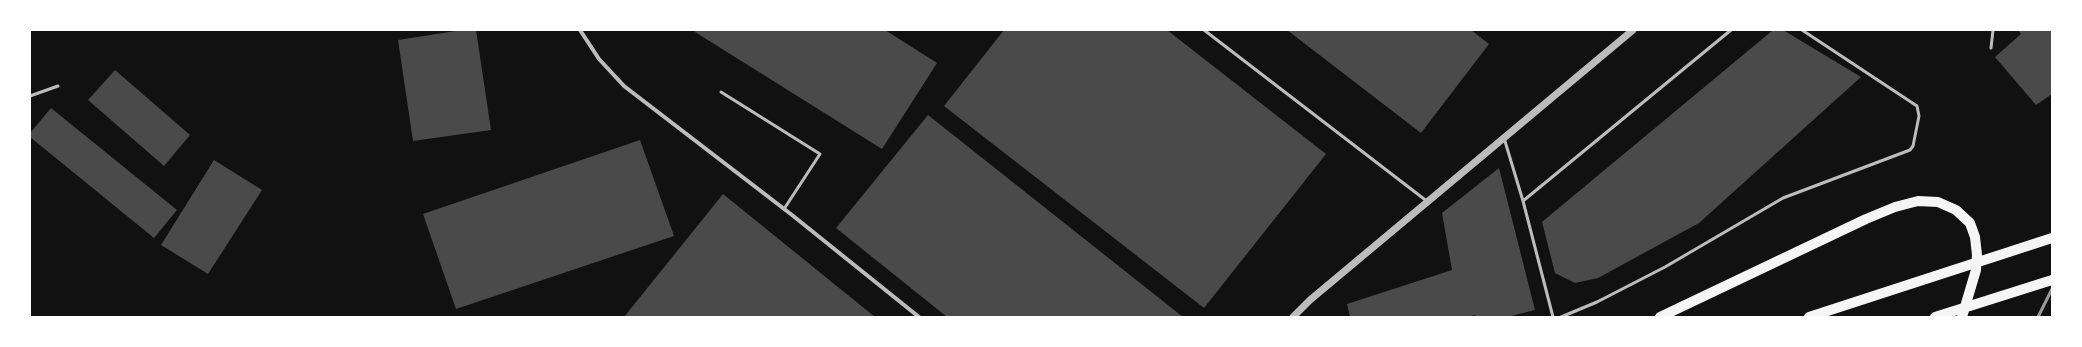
<!DOCTYPE html>
<style>
body{margin:0}
#map{position:relative;width:2082px;height:347px;overflow:hidden;background:#111;font-family:Manrope,sans-serif}
canvas{display:block}
.frame{position:absolute;inset:0;border:31px solid #fff;pointer-events:none}
</style>
<div id="map">
<canvas width="2082" height="347"></canvas>
<div class="frame"></div>
</div>
<script>
const context = document.querySelector('canvas').getContext('2d');
context.lineJoin = 'round';
function paint(path, color) { context.fillStyle = color; context.fill(path, 'evenodd'); }
const poly = rows => new Path2D(rows.map(r => 'M' + r).join(''));
function strokePath(path, color, width, dash) { context.strokeStyle = color; context.lineWidth = width; context.lineCap = dash ? 'butt' : 'round'; context.setLineDash(dash || []); context.stroke(path); }
const building = poly([
 [462,30,476,30,491,130,413,141,398,40],
 [696,30,885,30,937,63,882,149,695,32],
 [1004,30,1167,30,1326,154,1204,308,944,106],
 [1287,30,1471,30,1489,44,1421,133],
 [1773,30,1783,30,1861,77,1699,223,1598,278,1575,283,1555,273,1542,222],
 [2018,30,2052,30,2052,94,2036,105,1995,57,2021,34],
 [115,70,190,135,164,166,88,100],
 [51,108,177,210,154,238,30,137,30,133],
 [928,115,1183,317,947,317,836,228],
 [640,140,674,236,456,309,423,214],
 [214,160,262,190,208,274,161,245],
 [1499,168,1535,310,1507,317,1475,317,1475,315,1468,317,1350,317,1347,304,1452,270,1442,213],
 [723,194,875,317,624,317]
]);
const service = poly([
 [1204,30,1428,202],
 [1991,48,1993,30],
 [721,92,820,154,784,209],
 [30,96,58,86],
 [1504,138,1523,201,1731,30],
 [1523,201,1553,317],
 [1561,317,1597,302,1665,267,1783,198,1910,150,1913,146,1919,116,1917,106,1802,30]
]);
const minor = poly([
 [580,30,599,59,624,86,792,215,919,317]
]);
const tertiary = poly([
 [1293,317,1310,300,1633,30]
]);
const primary = poly([
 [1660,317,1866,219,1895,207,1918,201,1938,202,1956,210,1970,223,1975,237,1977,255,1976,270,1962,317],
 [1809,317,2052,238],
 [1935,317,2052,280]
]);
const rail = poly([
 [2038,317,2052,289]
]);
paint(building, '#4a4a4a');
strokePath(service, '#bcbcbc', 3);
strokePath(minor, '#bcbcbc', 4);
strokePath(tertiary, '#bcbcbc', 7);
strokePath(primary, '#f5f5f5', 10);
strokePath(rail, '#9a9a9a', 3);
</script>
